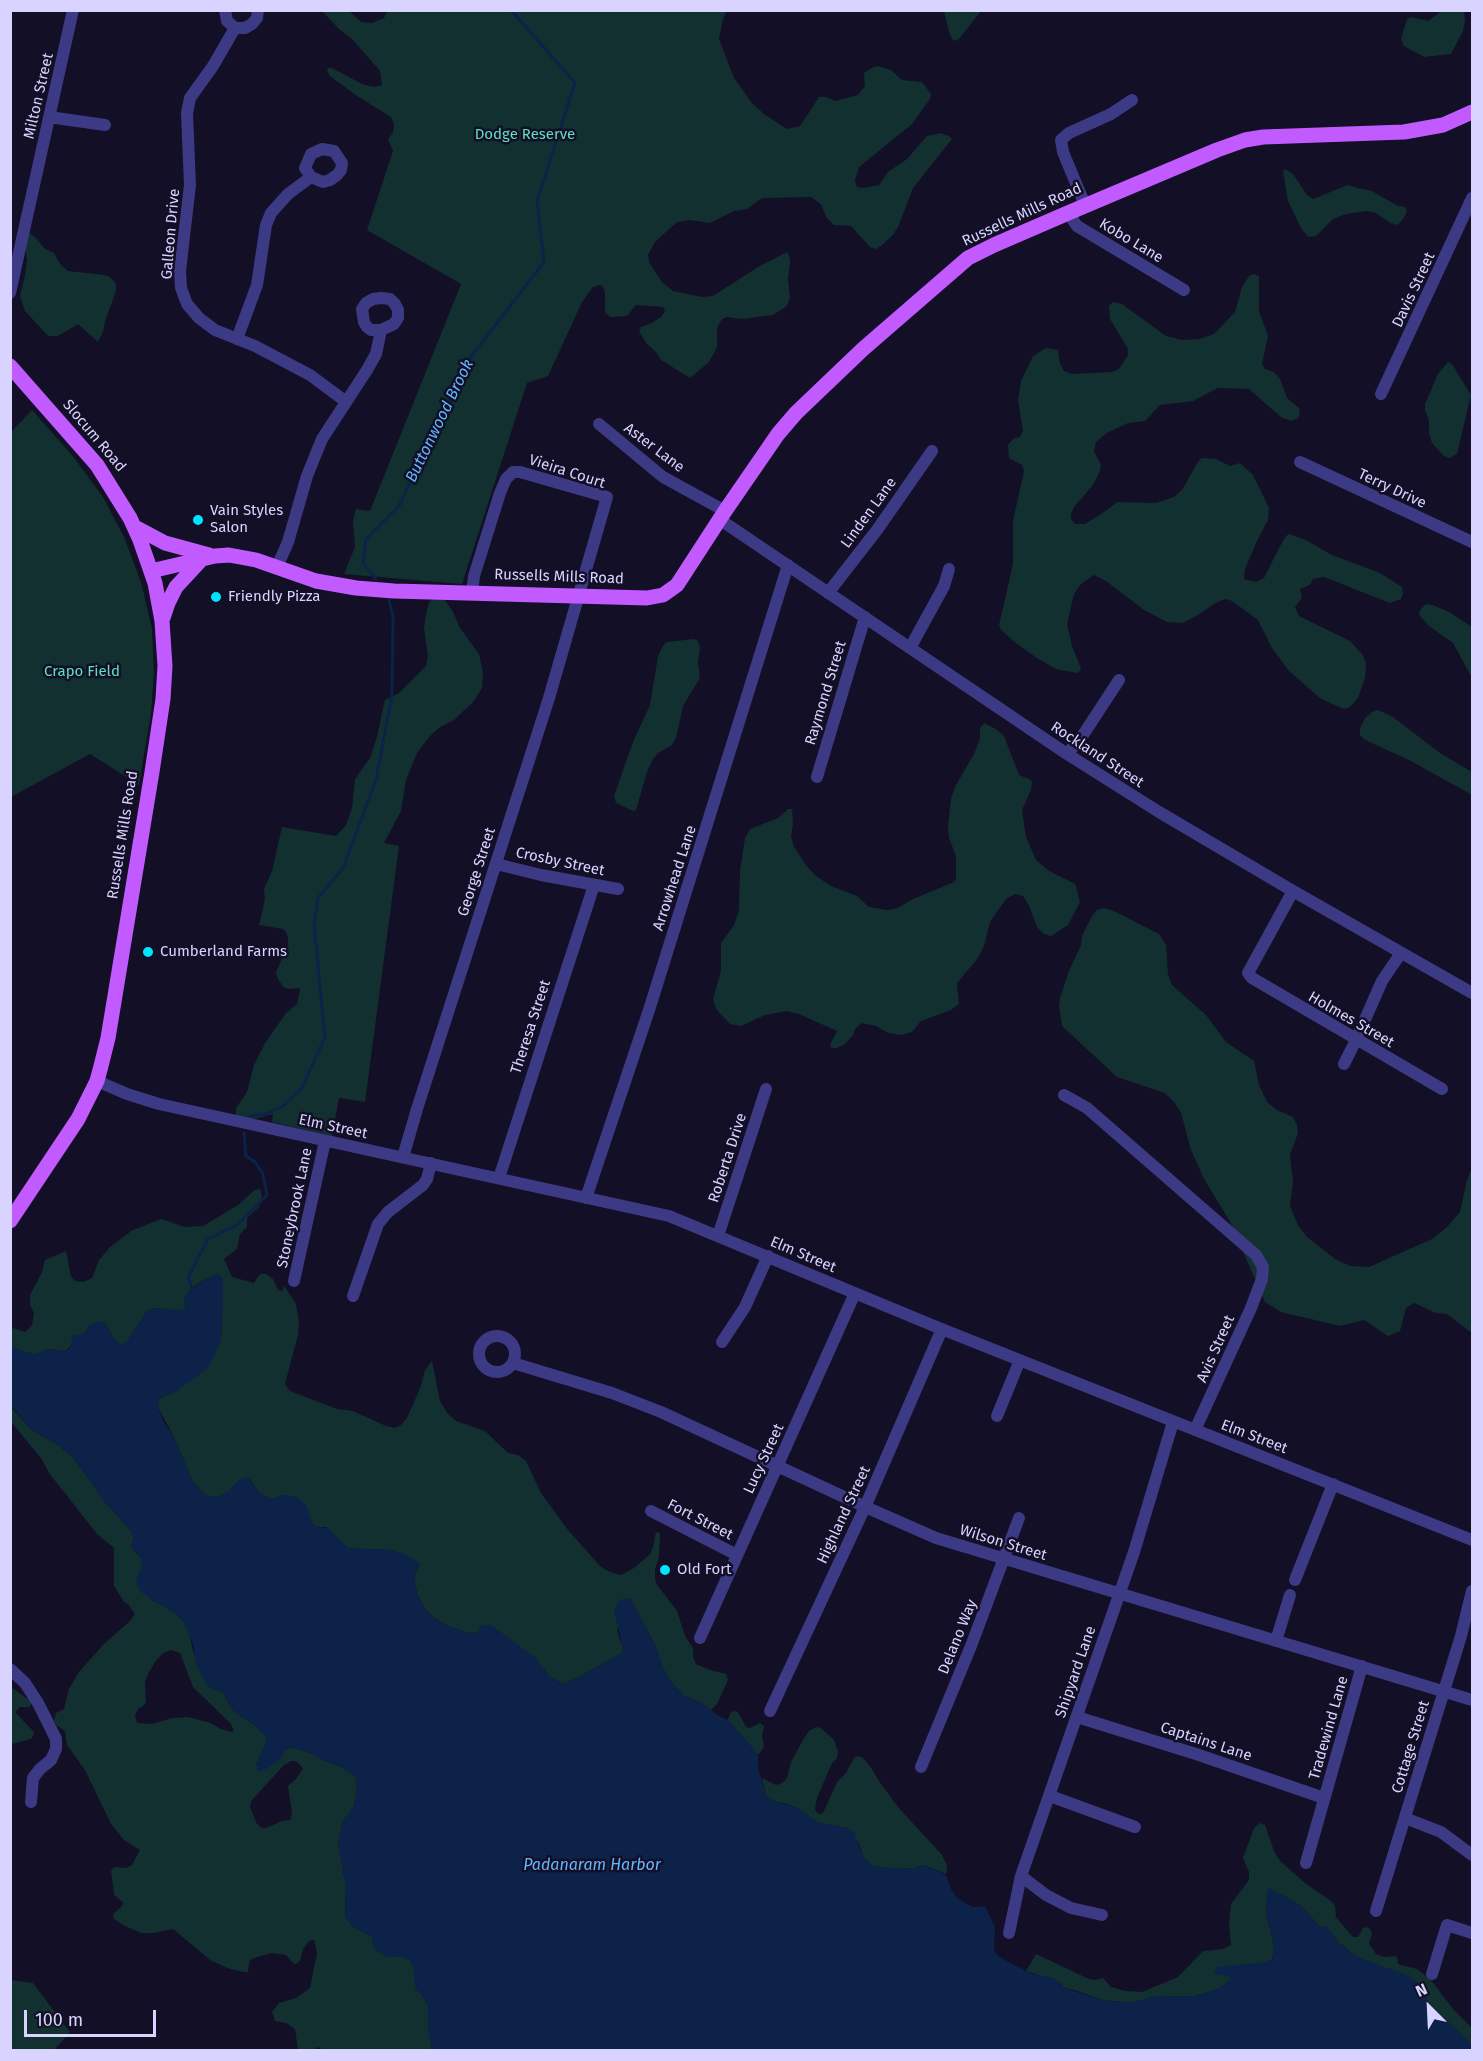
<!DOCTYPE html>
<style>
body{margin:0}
#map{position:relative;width:1483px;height:2061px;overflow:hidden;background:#130f26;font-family:"Fira Sans",sans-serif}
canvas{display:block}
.frame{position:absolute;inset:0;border:12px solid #d9d4ff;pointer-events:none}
.north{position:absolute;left:1399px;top:1977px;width:60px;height:60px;-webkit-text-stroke:4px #130f26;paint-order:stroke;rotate:336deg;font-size:16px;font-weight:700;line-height:24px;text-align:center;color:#d9d4ff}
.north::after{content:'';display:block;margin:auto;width:21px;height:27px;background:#d9d4ff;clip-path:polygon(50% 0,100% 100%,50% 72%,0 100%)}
.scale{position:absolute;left:24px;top:2010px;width:132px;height:27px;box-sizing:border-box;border:3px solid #d9d4ff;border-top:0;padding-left:8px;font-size:18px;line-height:21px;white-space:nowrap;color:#d9d4ff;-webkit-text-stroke:4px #130f26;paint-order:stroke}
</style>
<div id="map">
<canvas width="1483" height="2061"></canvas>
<div class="frame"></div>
<div class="north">N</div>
<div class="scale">100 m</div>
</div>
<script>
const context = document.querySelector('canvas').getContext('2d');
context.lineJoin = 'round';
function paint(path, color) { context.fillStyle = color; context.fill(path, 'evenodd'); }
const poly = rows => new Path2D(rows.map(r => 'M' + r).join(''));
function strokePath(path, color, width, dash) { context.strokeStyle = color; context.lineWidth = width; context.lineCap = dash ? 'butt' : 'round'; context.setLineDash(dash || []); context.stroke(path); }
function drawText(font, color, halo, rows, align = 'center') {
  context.font = font + ' "Fira Sans",sans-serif'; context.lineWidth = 5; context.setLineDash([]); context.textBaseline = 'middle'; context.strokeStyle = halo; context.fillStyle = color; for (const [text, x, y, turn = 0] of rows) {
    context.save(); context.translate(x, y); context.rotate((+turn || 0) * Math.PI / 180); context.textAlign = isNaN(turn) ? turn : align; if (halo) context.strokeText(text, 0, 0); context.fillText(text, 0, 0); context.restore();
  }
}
const green = poly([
 [388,10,727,11,723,19,719,39,734,78,752,103,764,114,787,129,800,126,819,97,826,97,835,101,858,95,865,86,864,73,873,67,878,66,891,70,902,80,922,82,931,94,930,99,912,124,859,167,855,181,857,187,864,188,879,185,888,172,907,159,927,136,940,133,949,136,952,139,913,188,899,225,893,235,881,246,876,249,870,247,851,226,834,225,826,217,821,204,811,197,762,198,747,209,734,211,710,223,690,220,677,222,655,242,648,255,649,262,662,282,673,291,702,297,713,296,758,267,787,252,789,255,790,262,788,280,790,297,787,306,773,315,741,319,727,317,722,319,717,328,717,347,713,355,708,363,690,378,661,360,656,352,646,343,639,331,641,327,652,323,661,317,665,311,663,307,636,305,627,316,610,317,605,312,605,293,603,287,600,285,593,287,582,302,548,376,527,383,462,584,344,574,355,547,353,521,356,509,370,511,461,284,367,230,393,151,388,140,393,132,394,125,391,117,357,96,330,76,327,70,328,68,332,68,362,84,374,87,382,85,380,71,353,40,339,29,322,11,349,11,361,22,372,23,384,18],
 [1443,10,1464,11,1465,20,1463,31,1451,54,1424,57,1404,46,1401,39,1407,19,1411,17,1428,21],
 [944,11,981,11,959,39,954,41,950,35],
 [1285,169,1293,174,1307,195,1313,199,1348,185,1357,188,1372,191,1398,206,1405,207,1407,211,1405,216,1398,225,1390,223,1376,213,1366,211,1346,214,1333,219,1316,236,1308,237,1301,228,1288,201,1283,172],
 [28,232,35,237,45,249,54,253,60,264,68,271,105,275,110,277,116,284,116,291,105,321,103,332,98,342,78,324,58,336,48,336,25,311,20,296,25,275,27,260,24,240],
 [1253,274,1259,276,1259,311,1268,336,1262,364,1265,369,1274,372,1280,379,1287,398,1299,408,1300,414,1298,418,1292,421,1282,418,1249,389,1218,388,1193,401,1160,405,1145,421,1128,423,1107,433,1096,442,1094,451,1101,465,1100,471,1093,485,1074,507,1071,514,1071,519,1075,524,1085,524,1104,512,1117,502,1156,503,1174,497,1182,490,1199,460,1203,458,1216,459,1230,466,1240,463,1253,475,1269,508,1268,520,1256,543,1245,569,1244,579,1256,582,1264,578,1279,548,1286,536,1289,534,1306,540,1332,555,1380,573,1402,587,1403,593,1401,599,1390,603,1324,577,1313,579,1310,585,1300,589,1302,598,1295,607,1299,616,1350,641,1362,654,1366,663,1365,678,1358,698,1350,707,1344,709,1321,699,1289,671,1272,648,1258,620,1232,601,1225,599,1214,604,1198,615,1183,623,1167,622,1144,610,1106,581,1094,575,1080,585,1074,594,1067,624,1072,646,1080,666,1081,670,1077,673,1056,669,1037,658,1017,644,1001,630,999,625,1013,564,1013,521,1024,471,1022,465,1009,458,1008,445,1013,439,1020,437,1023,431,1018,400,1021,381,1033,356,1046,348,1058,350,1060,364,1064,371,1072,374,1112,372,1119,369,1128,355,1128,349,1110,319,1109,306,1113,302,1122,304,1166,336,1182,340,1199,339,1214,334,1235,312,1242,287,1249,276],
 [1448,362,1452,364,1471,395,1457,454,1450,458,1444,456,1432,443,1429,433,1429,421,1425,410,1425,404,1438,374],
 [32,410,72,455,103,497,124,537,141,582,152,629,154,672,151,713,139,785,90,754,11,797,11,432],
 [437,597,445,600,453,612,460,628,479,654,483,673,482,688,474,701,454,720,440,727,430,736,417,753,406,780,401,811,384,843,399,846,365,1102,339,1098,332,1136,272,1122,273,1114,246,1121,236,1115,236,1108,247,1092,254,1065,265,1043,286,1013,297,1004,300,988,288,989,283,987,277,977,276,972,288,945,288,938,286,932,283,929,259,925,265,899,264,889,272,871,282,827,336,836,346,825,352,808,355,779,370,758,377,737,384,704,385,700,399,693,426,666,428,656,424,628,427,609,430,601],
 [1426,604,1433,605,1449,612,1472,627,1472,678,1453,643,1429,626,1419,615,1420,610],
 [694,639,698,641,700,647,698,663,700,678,683,706,676,738,672,745,658,753,653,759,647,772,636,810,633,811,616,803,614,796,633,742,650,705,658,656,663,646,667,642],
 [1378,710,1393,717,1440,753,1472,772,1472,795,1409,760,1365,740,1360,735,1360,728,1365,718,1372,712],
 [984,723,996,729,1004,736,1019,775,1031,780,1032,782,1031,790,1022,810,1026,837,1036,860,1049,871,1075,884,1076,886,1080,902,1068,925,1051,936,1044,934,1037,927,1029,906,1023,896,1015,894,1006,899,990,922,984,946,978,958,957,983,959,1004,951,1010,921,1021,912,1032,902,1035,888,1033,876,1026,862,1023,855,1029,853,1035,845,1044,837,1048,831,1048,830,1045,837,1031,799,1014,787,1011,765,1015,741,1026,730,1024,716,1009,713,999,721,971,721,943,734,925,739,911,740,870,745,838,750,829,778,818,788,809,792,809,793,824,791,836,794,847,806,865,816,876,831,886,857,896,869,907,887,910,898,908,913,899,954,882,956,879,956,856,949,838,948,826,951,798,956,785,974,754,980,739,980,728],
 [1104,908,1114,911,1159,934,1166,945,1168,974,1172,985,1206,1015,1226,1042,1254,1061,1259,1085,1267,1102,1277,1110,1293,1117,1297,1125,1298,1133,1290,1155,1293,1182,1290,1206,1298,1225,1307,1237,1335,1259,1350,1266,1369,1267,1432,1239,1447,1227,1460,1212,1467,1180,1472,1168,1472,1333,1447,1314,1436,1313,1414,1303,1406,1308,1400,1331,1388,1336,1364,1320,1340,1326,1281,1312,1265,1302,1229,1220,1204,1179,1191,1150,1181,1113,1174,1102,1165,1093,1117,1077,1062,1026,1059,1006,1060,998,1069,971,1081,945,1082,936,1092,916,1097,910],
 [260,1189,262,1196,259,1207,247,1218,247,1227,240,1234,237,1249,224,1259,232,1277,254,1283,257,1278,261,1274,266,1274,273,1279,278,1290,282,1291,284,1286,296,1304,299,1322,298,1335,285,1384,290,1391,337,1409,353,1411,386,1426,395,1428,401,1425,407,1418,421,1386,425,1370,432,1361,440,1401,448,1414,456,1421,485,1431,508,1453,518,1455,526,1461,541,1493,568,1530,601,1567,610,1572,621,1575,634,1568,650,1554,653,1547,656,1532,660,1533,659,1557,655,1569,655,1580,658,1586,677,1611,685,1636,693,1648,693,1657,696,1664,710,1670,726,1674,728,1680,717,1704,711,1710,700,1702,684,1696,670,1681,663,1668,656,1647,630,1598,617,1630,623,1648,622,1653,578,1678,562,1684,549,1676,543,1668,478,1632,472,1634,447,1626,434,1618,424,1607,417,1594,414,1575,420,1565,383,1549,370,1550,348,1548,326,1527,316,1527,285,1495,272,1499,258,1492,250,1479,241,1479,228,1492,219,1496,211,1497,204,1494,192,1480,173,1435,158,1408,159,1399,178,1390,217,1348,221,1340,223,1279,207,1278,192,1288,184,1298,186,1307,182,1311,155,1308,148,1310,127,1342,121,1345,114,1339,105,1323,90,1325,84,1334,65,1351,48,1349,35,1355,11,1347,10,1327,25,1332,32,1325,34,1313,30,1305,30,1295,42,1272,45,1260,66,1251,71,1276,75,1281,83,1282,92,1278,99,1260,110,1247,131,1231,161,1219,185,1227,203,1226,238,1205,255,1190],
 [10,1406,32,1430,55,1443,72,1456,106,1503,132,1532,134,1538,131,1546,141,1558,141,1569,137,1584,152,1600,174,1612,183,1621,188,1630,193,1651,208,1686,224,1693,230,1706,236,1713,253,1724,266,1736,266,1742,256,1766,290,1747,312,1753,322,1760,344,1768,355,1776,357,1788,354,1806,342,1823,338,1843,346,1887,345,1916,353,1927,370,1935,372,1937,372,1945,387,1957,404,1957,411,1961,414,1969,414,1980,428,2006,428,2028,432,2050,324,2050,317,2047,314,2050,298,2050,295,2029,286,2023,275,2021,272,2012,279,2003,296,1998,310,1988,317,1953,314,1940,309,1941,303,1949,300,1961,296,1964,294,1964,286,1955,271,1953,251,1959,249,1963,248,1972,244,1972,230,1969,210,1960,173,1929,154,1933,141,1933,123,1925,114,1919,113,1914,122,1906,123,1902,114,1895,111,1870,115,1867,126,1868,132,1865,140,1850,124,1840,111,1824,85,1770,67,1745,65,1731,56,1725,54,1720,56,1713,64,1709,69,1689,78,1673,104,1644,130,1621,135,1614,128,1604,124,1602,114,1586,114,1548,97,1534,86,1520,49,1473,41,1458,11,1422],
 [171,1650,180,1653,193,1687,230,1723,234,1730,232,1732,221,1729,211,1723,188,1717,172,1718,152,1724,137,1723,135,1716,138,1709,143,1706,146,1702,145,1682,148,1674,155,1662,163,1653],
 [291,1761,296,1761,303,1768,296,1779,288,1786,292,1814,290,1820,282,1821,266,1828,262,1828,257,1824,250,1807,251,1801,284,1765],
 [11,1687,32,1702,30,1707,20,1707,15,1712,33,1731,34,1734,31,1739,12,1744,11,1747],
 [735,1711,738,1712,746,1727,750,1728,760,1723,764,1726,762,1736,764,1747,758,1755,728,1720,730,1713],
 [816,1727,821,1728,834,1740,838,1751,837,1758,832,1763,817,1798,815,1809,818,1814,823,1813,837,1782,846,1773,854,1758,857,1756,862,1757,870,1766,879,1781,898,1807,942,1855,947,1865,946,1874,924,1865,914,1868,896,1869,873,1866,864,1858,859,1844,847,1828,819,1823,812,1820,804,1812,788,1804,775,1802,766,1795,762,1778,776,1785,782,1783,787,1778,791,1762,803,1740,809,1731],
 [1260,1823,1265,1825,1274,1851,1280,1861,1305,1883,1331,1901,1335,1906,1336,1917,1353,1937,1358,1937,1363,1928,1366,1927,1370,1929,1372,1934,1369,1944,1376,1954,1384,1957,1397,1956,1398,1964,1417,1969,1431,1980,1453,2009,1472,2028,1472,2045,1429,2004,1420,1984,1357,1957,1338,1942,1326,1926,1320,1927,1301,1906,1282,1895,1266,1912,1273,1941,1274,1951,1272,1960,1223,1976,1228,1976,1231,1977,1230,1980,1218,1989,1195,1996,1153,1997,1131,2003,1103,2000,1074,1990,1064,1988,1059,1982,1026,1971,1036,1954,1089,1979,1095,1980,1103,1978,1111,1987,1126,1991,1142,1992,1178,1977,1203,1951,1223,1949,1231,1945,1229,1925,1231,1904,1249,1880,1249,1872,1243,1858,1254,1828],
 [11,1980,33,1983,70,2032,54,2050,11,2050]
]);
const water = poly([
 [217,1274,221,1276,223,1279,223,1298,221,1340,217,1350,208,1368,178,1390,159,1399,158,1408,163,1421,173,1435,192,1480,204,1494,211,1497,219,1496,228,1492,241,1479,248,1477,258,1492,272,1499,285,1495,298,1497,307,1507,311,1521,316,1527,328,1528,348,1548,393,1550,406,1555,419,1562,420,1565,414,1575,417,1594,424,1607,434,1618,447,1626,472,1634,478,1632,482,1625,491,1625,536,1658,549,1676,562,1684,578,1678,622,1653,623,1648,614,1610,619,1600,630,1598,656,1647,663,1668,670,1681,684,1696,700,1702,719,1716,728,1720,752,1747,758,1755,758,1767,766,1795,775,1802,797,1807,819,1823,847,1828,855,1832,855,1836,864,1858,873,1866,896,1869,914,1868,924,1865,946,1875,951,1889,958,1899,973,1907,985,1906,995,1927,994,1948,996,1954,1003,1959,1032,1974,1054,1978,1064,1988,1103,2000,1131,2003,1153,1997,1195,1996,1218,1989,1230,1980,1231,1977,1215,1974,1214,1971,1217,1967,1266,1962,1272,1960,1274,1951,1273,1941,1266,1912,1267,1892,1269,1888,1301,1906,1320,1927,1326,1926,1338,1942,1357,1957,1407,1975,1420,1984,1429,2004,1472,2045,1472,2050,432,2050,428,2028,428,2006,425,1999,416,1989,414,1980,414,1969,411,1961,404,1957,387,1957,376,1950,372,1945,372,1937,353,1927,345,1916,346,1887,338,1843,342,1823,354,1806,357,1788,355,1776,344,1768,322,1760,312,1753,290,1747,285,1749,282,1758,271,1766,260,1772,257,1770,258,1760,266,1742,266,1736,253,1724,236,1713,230,1706,224,1693,208,1686,204,1681,196,1664,193,1644,183,1621,174,1612,152,1600,140,1591,136,1579,141,1569,141,1558,131,1546,134,1538,132,1532,106,1503,72,1456,55,1443,32,1430,11,1406,11,1347,35,1355,48,1349,65,1351,70,1348,73,1335,84,1334,90,1325,98,1321,105,1323,114,1339,121,1345,127,1342,148,1310,155,1308,182,1311,186,1307,184,1299,187,1293,207,1278]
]);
const stream = poly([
 [376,579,363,563,366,539,399,506,470,358,544,262,537,201,575,83,511,10],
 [250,1116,266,1114,283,1106,302,1088,325,1037,314,924,318,898,343,868,376,780,392,694,393,617,389,600],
 [192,1288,188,1277,208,1239,237,1225,267,1195,263,1174,255,1162,246,1156,244,1133]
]);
const minor = poly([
 [225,10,227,21,235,28,245,28,252,24,257,18,258,10],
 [235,28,213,66,190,98,187,113,190,185,180,271,181,288,187,304,199,318,215,330,255,346,310,375,345,401],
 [49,117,105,125],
 [1085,205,1063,152,1061,140,1069,133,1111,114,1132,100],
 [1068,213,1077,226,1184,290],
 [10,293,73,10],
 [237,339,257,285,266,225,271,213,288,194,311,177,323,182,330,180,337,175,341,170,342,163,334,151,322,149,311,154,305,168,311,177],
 [1381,394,1472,198],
 [599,424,663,477,725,511],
 [1300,462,1472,542],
 [719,519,1067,754,1159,812,1293,891,1472,993],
 [277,567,288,542,307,476,322,439,367,370,376,354,381,330,371,330,367,327,364,322,362,309,366,303,373,299,381,298,390,299,395,304,398,310,398,318,394,324,381,330],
 [828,593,877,530,932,451],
 [910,648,944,586,949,569],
 [1067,754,1081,738,1119,680],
 [817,777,865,617],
 [496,864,541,875,618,889],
 [1293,891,1248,973,1252,978,1442,1089],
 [1344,1064,1356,1040,1382,981,1401,953],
 [97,1081,127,1094,159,1104,669,1216,939,1328,1472,1540],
 [1064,1095,1087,1108,1256,1255,1263,1267,1262,1279,1251,1308,1195,1430],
 [403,1157,417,1109,549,698,607,497,520,472,513,472,506,479,500,493,474,576,472,593],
 [499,1178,594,885],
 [586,1198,650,1007,788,565],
 [718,1236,766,1089],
 [294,1281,325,1141],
 [353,1296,378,1224,388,1212,423,1185,427,1179,431,1163],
 '479 1354a18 18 0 1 1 36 0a18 18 0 1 1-36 0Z',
 [722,1342,745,1307,768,1256],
 [513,1363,612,1393,661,1412,870,1509,936,1538,1472,1700],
 [997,1416,1020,1360],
 [651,1511,737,1555],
 [1295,1580,1333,1484],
 [700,1638,855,1293],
 [1276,1641,1290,1595],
 [10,1669,25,1683,38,1703,56,1739,56,1749,51,1760,40,1769,33,1778,31,1802],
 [770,1711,865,1507,942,1329],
 [1077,1717,1196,1754,1324,1798],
 [921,1767,971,1646,1019,1518],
 [1050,1796,1135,1827],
 [1405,1818,1441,1832,1472,1855],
 [1306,1863,1362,1666],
 [1021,1876,1046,1895,1071,1908,1102,1915],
 [1376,1911,1461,1636,1472,1591],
 [1009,1933,1021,1876,1134,1552,1173,1422],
 [1432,1974,1447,1925,1472,1933]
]);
const major = poly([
 [10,366,97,465,130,518,140,540,155,583,162,621,165,666,163,699,152,772,108,1038,101,1066,97,1081,78,1119,10,1221],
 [135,527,165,543,209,555],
 [151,571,215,556,229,555,256,560,316,581,356,588,394,591,647,598,663,595,677,585,725,511,778,434,796,413,863,349,968,258,994,245,1068,213,1217,150,1245,140,1263,137,1404,132,1443,125,1472,112],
 [163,618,168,603,176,587,202,559]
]);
const markers = [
 [198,520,6,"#00e5ff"],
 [216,597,6,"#00e5ff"],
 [148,952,6,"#00e5ff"],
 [665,1570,6,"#00e5ff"]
];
const streetNames = [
 ["Milton Street",39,96,-77],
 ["Russells Mills Road",1022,215,-25],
 ["Galleon Drive",171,234,-85],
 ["Kobo Lane",1131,241,31],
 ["Davis Street",1414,290,-65],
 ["Slocum Road",94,436,50],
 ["Aster Lane",654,448,37],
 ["Vieira Court",567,472,18],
 ["Terry Drive",1392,489,25],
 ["Linden Lane",869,513,-54],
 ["Russells Mills Road",559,577,2],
 ["Raymond Street",826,693,-73],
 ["Rockland Street",1097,755,33],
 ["Russells Mills Road",123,835,-81],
 ["Crosby Street",560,862,12],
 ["George Street",477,872,-72],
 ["Arrowhead Lane",675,878,-72],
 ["Holmes Street",1351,1020,30],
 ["Theresa Street",531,1027,-72],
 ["Elm Street",333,1127,12],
 ["Roberta Drive",728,1158,-72],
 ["Stoneybrook Lane",295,1208,-78],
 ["Elm Street",803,1255,23],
 ["Avis Street",1216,1349,-66],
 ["Elm Street",1254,1437,21],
 ["Lucy Street",764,1459,-65],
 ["Highland Street",844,1515,-65],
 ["Fort Street",700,1520,27],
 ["Wilson Street",1003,1543,17],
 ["Delano Way",958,1637,-68],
 ["Shipyard Lane",1076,1672,-71],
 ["Tradewind Lane",1329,1728,-74],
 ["Captains Lane",1206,1742,18],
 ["Cottage Street",1411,1747,-73]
];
const parkNames = [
 ["Dodge Reserve",525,135],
 ["Crapo Field",82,672]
];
const poiNames = [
 ["Vain Styles",210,511],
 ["Salon",210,528],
 ["Friendly Pizza",228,597],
 ["Cumberland Farms",160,952],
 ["Old Fort",677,1570]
];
const waterNames = [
 ["Buttonwood Brook",440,421,-64],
 ["Padanaram Harbor",592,1866]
];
paint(green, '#12302f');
paint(water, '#0c2248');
strokePath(stream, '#0c2248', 3);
strokePath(minor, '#3d3a85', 12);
strokePath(major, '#c25bff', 15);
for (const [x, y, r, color] of markers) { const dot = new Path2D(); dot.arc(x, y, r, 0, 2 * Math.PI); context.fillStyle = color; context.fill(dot); strokePath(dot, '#130f26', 2); }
drawText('15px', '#d9d4ff', '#130f26', streetNames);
drawText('15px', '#5fe0c0', '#130f26', parkNames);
drawText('15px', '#d9d4ff', '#130f26', poiNames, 'left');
drawText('italic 16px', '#62b6ff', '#130f26', waterNames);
</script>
